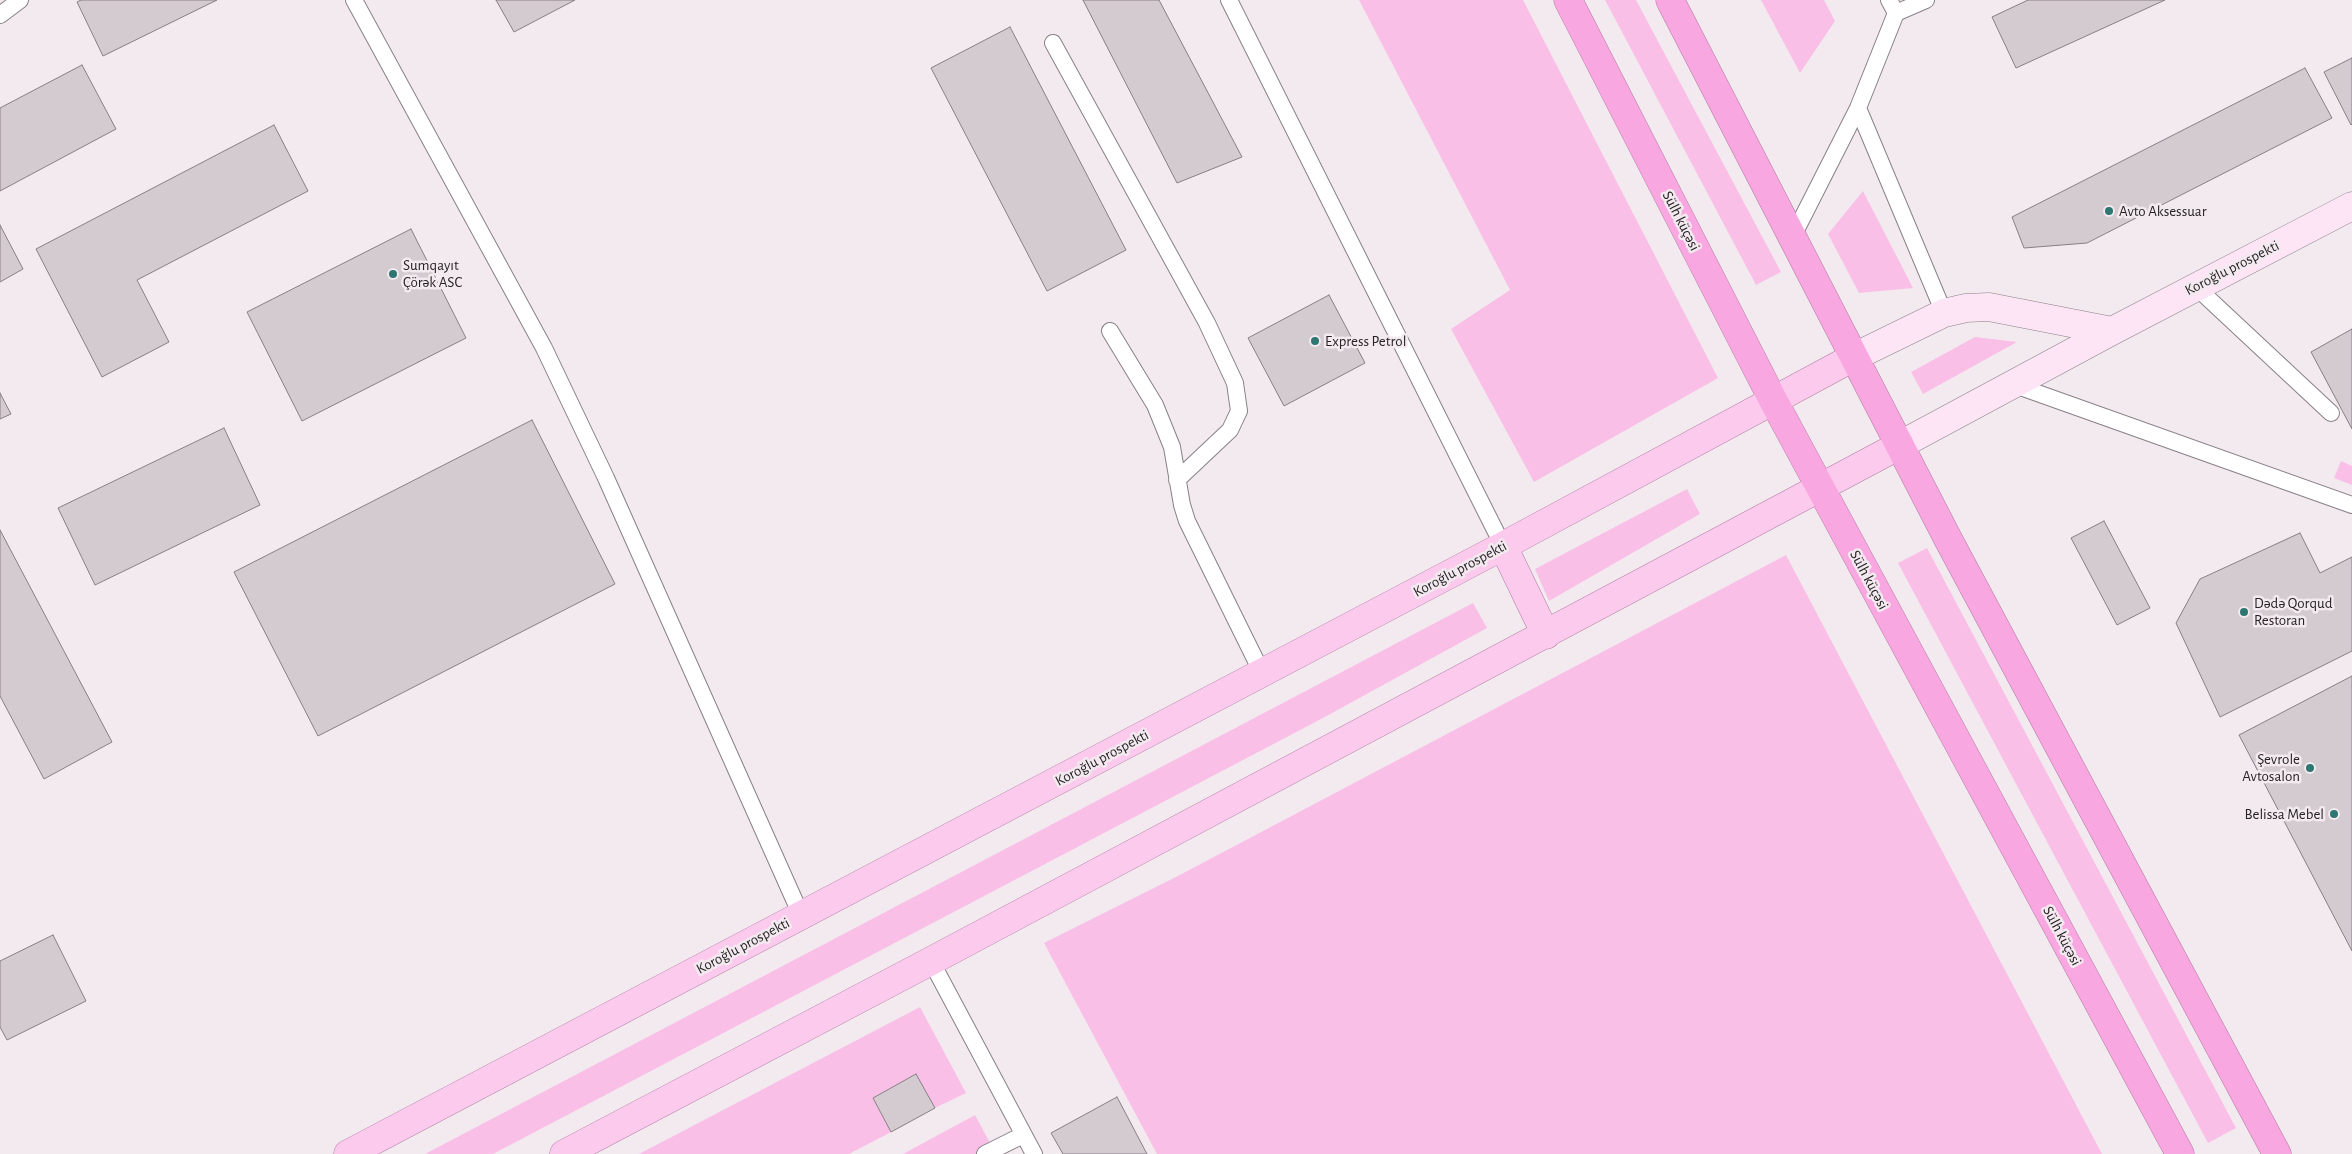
<!DOCTYPE html>
<meta charset="utf-8">
<style>
body{margin:0}
canvas{display:block;background:#f3eaf0}
</style>
<canvas width="2352" height="1154"></canvas>
<script>
const context = document.querySelector('canvas').getContext('2d');
context.lineJoin = 'round';
function paint(path, color) { context.fillStyle = color; context.fill(path, 'evenodd'); }
const poly = rows => new Path2D(rows.map(r => 'M' + r).join(''));
function strokePath(path, color, width, dash) { context.strokeStyle = color; context.lineWidth = width; context.lineCap = dash ? 'butt' : 'round'; context.setLineDash(dash || []); context.stroke(path); }
function drawText(font, color, halo, rows, align = 'center') {
  context.font = font + ' "Alegreya Sans",sans-serif'; context.lineWidth = 5; context.setLineDash([]); context.textBaseline = 'middle'; context.strokeStyle = halo; context.fillStyle = color; for (const [text, x, y, turn = 0] of rows) {
    context.save(); context.translate(x, y); context.rotate((+turn || 0) * Math.PI / 180); context.textAlign = isNaN(turn) ? turn : align; if (halo) context.strokeText(text, 0, 0); context.fillText(text, 0, 0); context.restore();
  }
}
const green = poly([
 [1359,0,1523,0,1718,378,1534,482,1451,329,1510,290],
 [1605,0,1636,0,1781,272,1756,285],
 [1761,0,1824,0,1835,21,1800,73],
 [1863,191,1913,288,1859,293,1828,234],
 [1975,337,2017,342,1923,394,1911,372],
 [2341,461,2352,466,2352,485,2334,478],
 [1687,489,1700,514,1549,601,1535,569],
 [1927,548,2236,1128,2208,1143,1898,563],
 [1786,555,2102,1154,1157,1154,1044,943,1174,878],
 [1473,603,1487,628,1323,718,493,1154,425,1154],
 [920,1007,966,1093,935,1108,916,1074,873,1098,891,1132,849,1154,639,1154],
 [975,1115,996,1154,903,1154]
]);
const building = poly([
 [81,0,217,0,103,56,77,2,81,0],
 [496,0,575,0,514,32,496,0],
 [1083,0,1159,0,1242,157,1177,183,1083,0],
 [2028,0,2165,0,2016,68,1992,17,2028,0],
 [1010,27,1126,250,1047,291,931,68,1010,27],
 [2352,58,2352,124,2351,125,2324,72,2352,58],
 [82,65,116,129,0,191,0,108,82,65],
 [2305,68,2332,118,2087,243,2024,248,2012,217,2305,68],
 [274,125,308,191,137,280,169,342,102,377,36,249,274,125],
 [0,225,23,269,0,282,0,225],
 [411,229,466,338,302,421,247,312,411,229],
 [1329,295,1365,363,1284,406,1248,338,1329,295],
 [2352,329,2352,429,2311,352,2352,329],
 [0,393,11,414,0,419,0,393],
 [532,420,615,584,318,736,234,572,532,420],
 [224,428,260,505,95,585,58,508,224,428],
 [2104,521,2150,608,2117,625,2071,538,2104,521],
 [0,530,112,742,44,779,0,696,0,530],
 [2300,533,2320,573,2352,557,2352,651,2220,717,2176,623,2200,579,2300,533],
 [2352,676,2352,951,2239,735,2352,676],
 [53,935,86,1001,7,1040,0,1027,0,961,53,935],
 [916,1074,935,1108,891,1132,873,1098,916,1074],
 [1117,1097,1147,1154,1063,1154,1051,1133,1117,1097]
]);
const lane = poly([
 [354,0,544,348,606,478,801,915],
 [1229,0,1503,546],
 [1896,13,1926,0],
 [0,15,20,0],
 [1053,43,1207,323,1235,383,1239,411,1230,430,1177,480],
 [1858,108,1944,313],
 [1792,238,1858,108,1896,13,1889,0],
 [2196,287,2331,413],
 [1110,331,1155,405,1172,447,1182,505,1187,521,1262,673],
 [2012,384,2352,505],
 [931,961,1034,1154],
 [985,1154,1023,1135]
]);
const secondary = poly([
 [1854,357,1944,313,1966,308,1989,307,2112,331],
 [1900,445,2112,331,2352,206]
]);
const primary = poly([
 [1503,546,1546,635],
 [348,1154,1503,546,1854,357],
 [564,1154,931,961,1900,445]
]);
const highway = poly([
 [1568,0,1773,400,2180,1154],
 [1670,0,1948,539,2277,1154]
]);
const markers = [
 [2109,211,5,"#2e7671"],
 [393,274,5,"#2e7671"],
 [1315,341,5,"#2e7671"],
 [2244,612,5,"#2e7671"],
 [2310,768,5,"#2e7671"],
 [2334,814,5,"#2e7671"]
];
const poiNames = [
 ["Avto Aksessuar",2119,211],
 ["Sumqayıt",403,265],
 ["Çörək ASC",403,282],
 ["Express Petrol",1325,341],
 ["Dədə Qorqud",2254,603],
 ["Restoran",2254,620],
 ["Şevrole",2300,759,"right"],
 ["Avtosalon",2300,776,"right"],
 ["Belissa Mebel",2324,814,"right"]
];
const streetNames = [
 ["Sülh küçəsi",1681,221,63],
 ["Koroğlu prospekti",2232,268,-27],
 ["Koroğlu prospekti",1460,569,-28],
 ["Sülh küçəsi",1869,580,62],
 ["Koroğlu prospekti",1102,758,-28],
 ["Sülh küçəsi",2062,936,62],
 ["Koroğlu prospekti",743,946,-28]
];
paint(green, '#fabfe7');
paint(building, '#d4cbd1');
strokePath(building, '#877f84', 1);
strokePath(lane, '#888086', 18);
strokePath(secondary, '#888086', 29);
strokePath(primary, '#af799f', 29);
strokePath(highway, '#af799f', 29);
strokePath(lane, '#fff', 16);
strokePath(secondary, '#fde5f6', 28);
strokePath(primary, '#fbcaed', 28);
strokePath(highway, '#f9a7e1', 28);
for (const [x, y, r, color] of markers) { const dot = new Path2D(); dot.arc(x, y, r, 0, 2 * Math.PI); context.fillStyle = color; context.fill(dot); strokePath(dot, '#f3eaf0', 2); }
drawText('15px', '#262325', '#f3eaf0', poiNames, 'left');
drawText('15px', '#262325', '#f3eaf0', streetNames);
</script>
